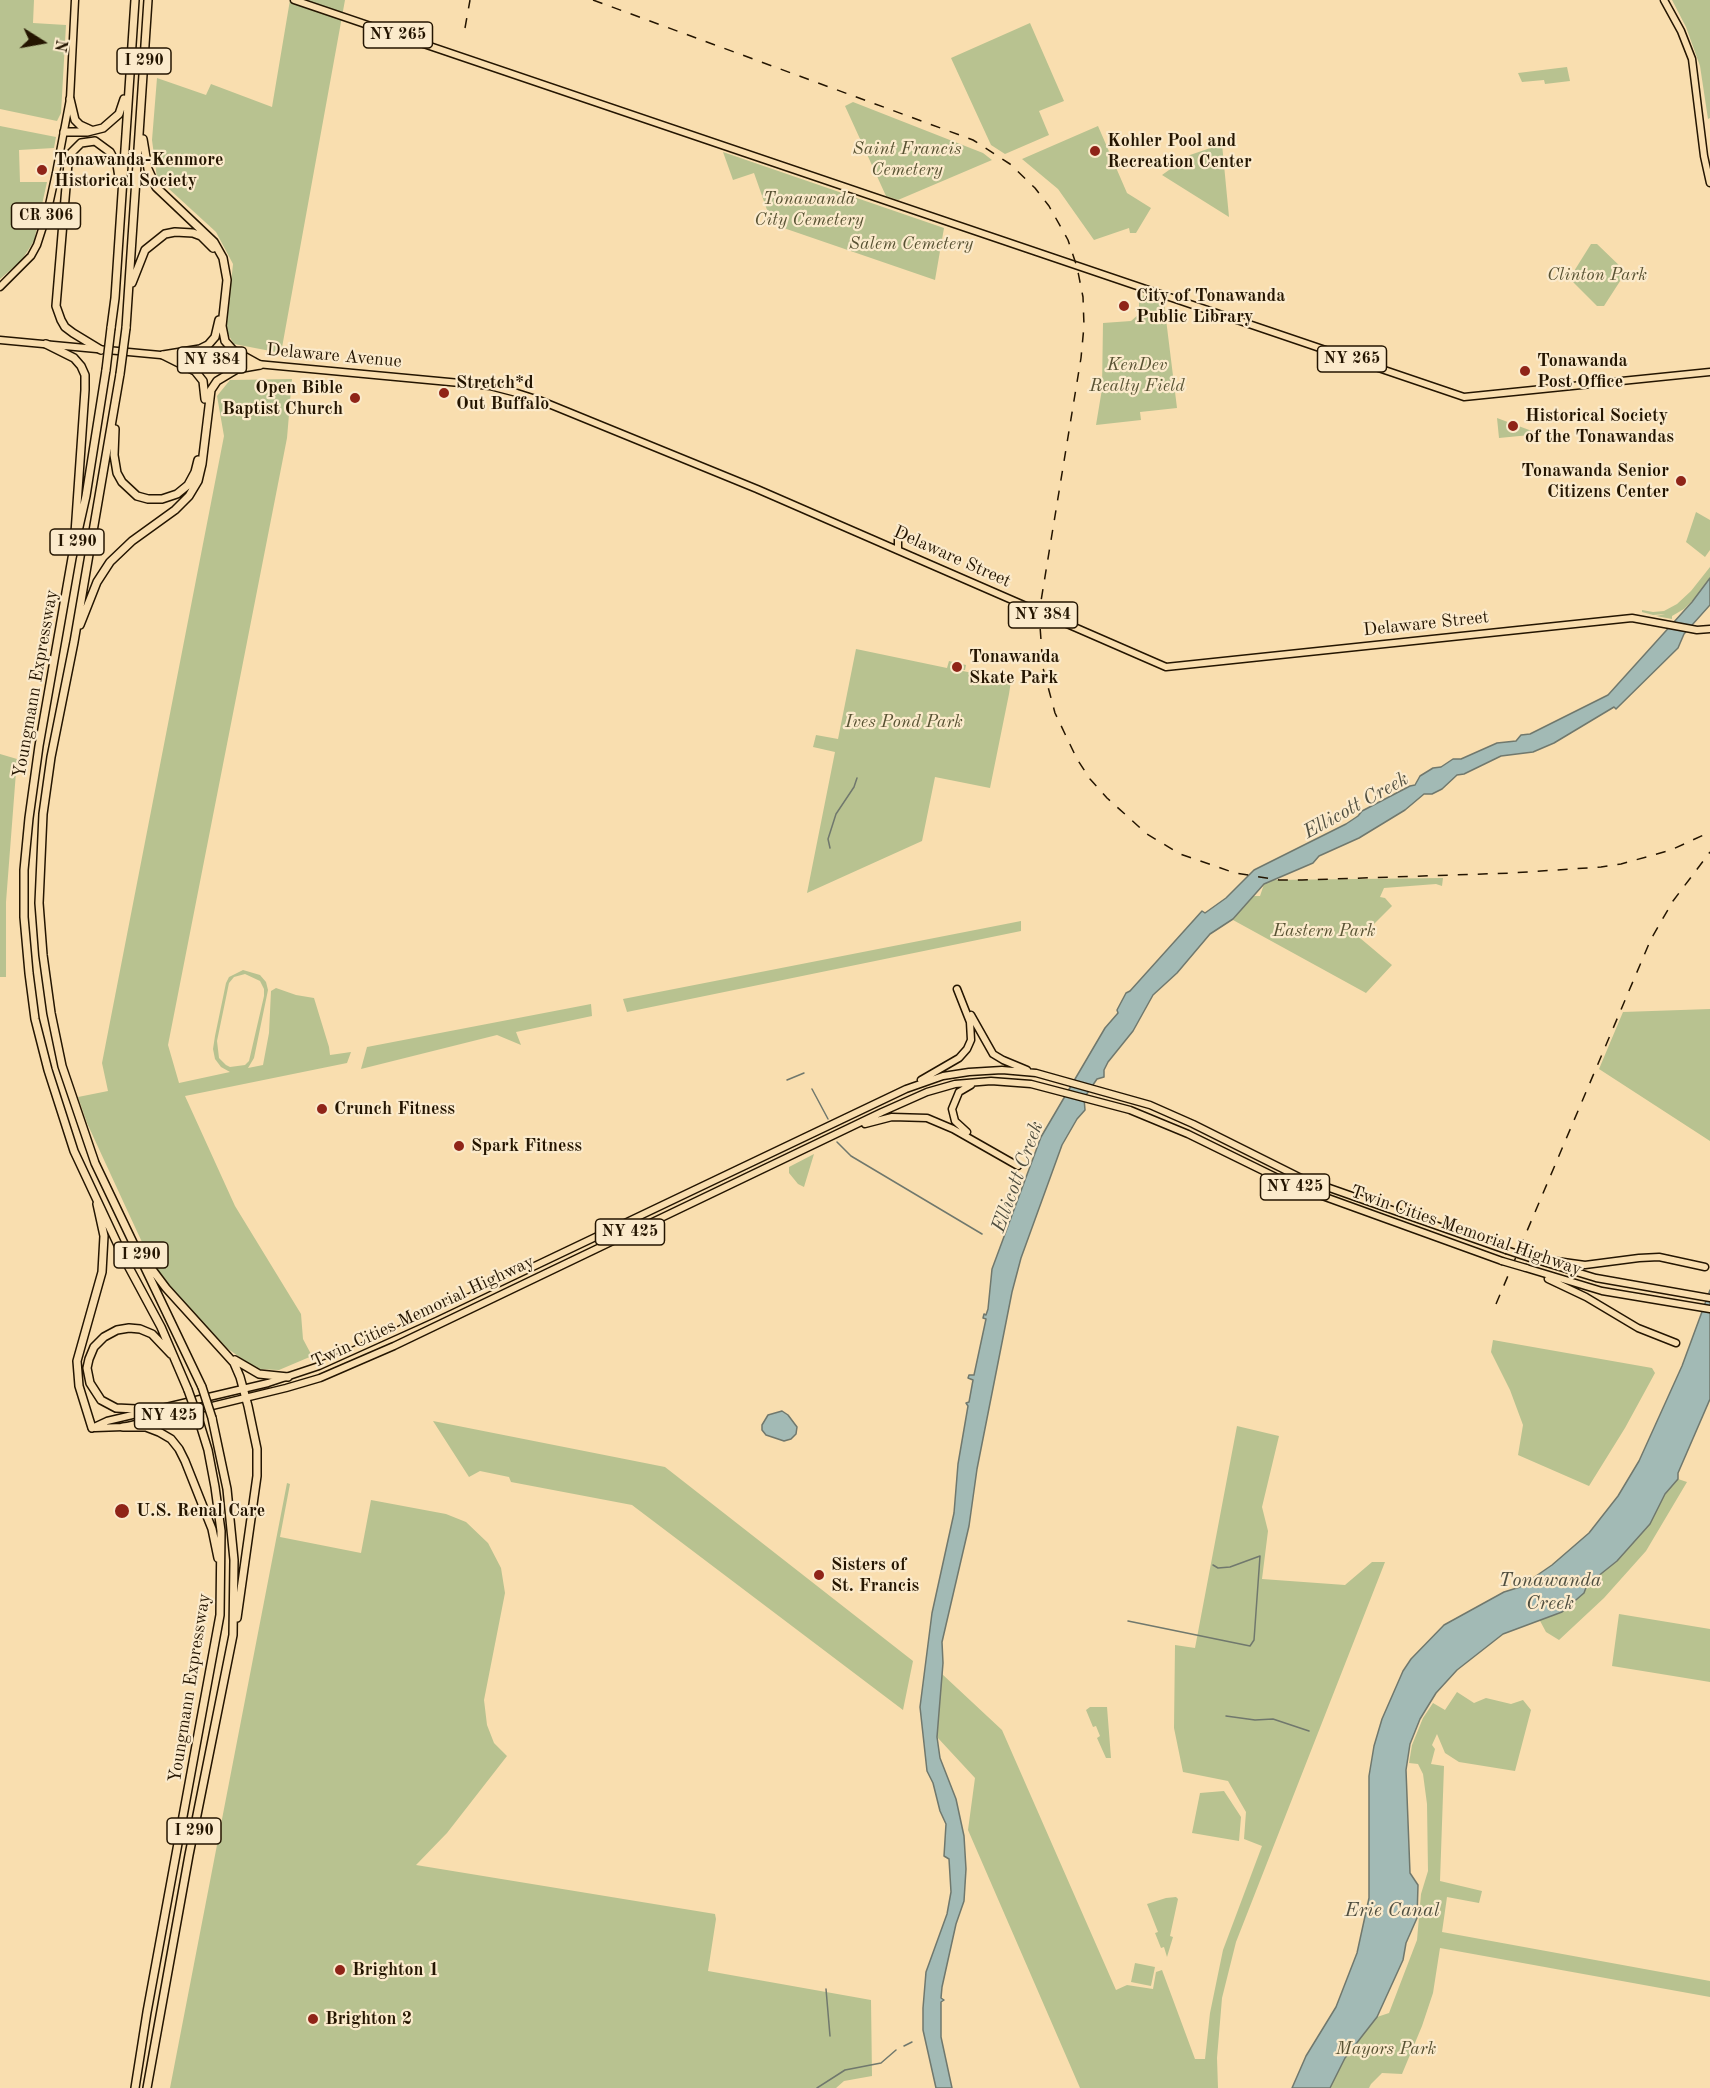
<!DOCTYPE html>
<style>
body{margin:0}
#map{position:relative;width:1710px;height:2088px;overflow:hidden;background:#f9deaf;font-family:"Old Standard TT",serif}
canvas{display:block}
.north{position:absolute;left:12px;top:12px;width:60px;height:60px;-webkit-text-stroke:4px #fbeacb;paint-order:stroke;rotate:101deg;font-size:16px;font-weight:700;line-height:24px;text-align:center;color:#241501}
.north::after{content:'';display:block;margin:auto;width:21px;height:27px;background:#241501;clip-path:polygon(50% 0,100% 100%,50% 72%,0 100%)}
</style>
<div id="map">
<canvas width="1710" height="2088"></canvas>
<div class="north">N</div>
</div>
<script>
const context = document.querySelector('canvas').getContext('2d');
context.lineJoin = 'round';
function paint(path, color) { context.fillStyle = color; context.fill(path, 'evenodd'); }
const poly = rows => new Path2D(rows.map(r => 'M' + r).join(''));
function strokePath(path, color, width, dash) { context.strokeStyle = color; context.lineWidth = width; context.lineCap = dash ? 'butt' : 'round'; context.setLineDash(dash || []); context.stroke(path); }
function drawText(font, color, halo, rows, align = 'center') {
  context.font = font + ' "Old Standard TT",serif'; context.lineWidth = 4.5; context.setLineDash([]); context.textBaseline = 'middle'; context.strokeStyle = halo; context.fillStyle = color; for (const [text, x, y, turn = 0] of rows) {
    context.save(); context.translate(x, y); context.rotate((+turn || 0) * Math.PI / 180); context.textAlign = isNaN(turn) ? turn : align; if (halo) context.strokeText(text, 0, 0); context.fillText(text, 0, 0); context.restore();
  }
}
const green = poly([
 [0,0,34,0,33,23,66,25,61,113,57,121,0,109],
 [290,0,345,0,281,353,234,344,226,331,233,264,216,232,157,178,152,140,157,78,206,95,211,84,272,107],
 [1672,0,1710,0,1710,118,1708,119,1700,66,1686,27],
 [1030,23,1064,101,1039,111,1049,135,1005,154,991,145,951,58],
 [1567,67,1570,81,1545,84,1544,80,1522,82,1518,73],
 [853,102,983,153,992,160,898,200,886,196,845,106],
 [0,126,56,137,54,148,19,150,20,182,47,182,34,241,21,261,0,279],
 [1098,126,1127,193,1151,208,1136,233,1130,233,1129,228,1094,240,1058,189,1022,159],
 [1222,144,1229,217,1162,175,1190,155],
 [723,152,944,228,935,280,772,224,754,173,733,180],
 [1591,244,1597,244,1624,270,1624,275,1604,306,1597,306,1571,280,1571,276],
 [1139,294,1164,303,1177,408,1140,412,1141,420,1096,425,1102,389,1103,323,1131,321,1139,314],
 [292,379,287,438,168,1045,179,1083,230,1072,221,1067,215,1059,213,1049,215,1036,226,983,229,977,243,970,260,975,266,982,268,990,254,1058,248,1068,263,1065,269,1033,271,991,276,988,296,995,314,998,329,1047,330,1055,351,1052,347,1063,185,1096,235,1206,301,1314,303,1339,312,1356,279,1370,257,1369,228,1349,163,1280,148,1255,128,1212,87,1123,78,1097,108,1091,102,1063,224,436,217,396,230,380],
 [245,974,260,981,264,989,264,996,249,1061,245,1065,230,1067,226,1065,219,1058,217,1041,229,983,234,977],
 [1497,418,1540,434,1499,438],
 [1696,512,1710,520,1710,550,1705,557,1686,542],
 [1710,567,1710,578,1699,594,1684,609,1672,616,1672,619,1656,616,1665,614,1653,615,1642,612,1642,610,1653,612,1664,611,1677,604,1691,591],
 [856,649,947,668,949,661,966,665,965,670,958,670,1011,681,1009,694,990,788,935,777,922,841,807,893,835,752,813,747,816,735,838,739],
 [0,754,17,759,6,902,6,977,0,977],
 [1443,878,1442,886,1436,884,1384,888,1380,897,1385,898,1392,906,1360,938,1392,965,1366,993,1233,920,1252,896,1260,896,1264,884,1273,880],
 [1021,921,1021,931,627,1012,623,999],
 [591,1004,592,1016,516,1032,521,1045,497,1035,361,1069,367,1047],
 [1710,1009,1710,1141,1599,1069,1623,1012],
 [814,1154,804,1187,798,1184,789,1173,789,1167],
 [1493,1340,1652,1368,1655,1373,1625,1428,1589,1486,1518,1455,1523,1425,1510,1390,1491,1352],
 [433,1421,665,1467,913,1661,903,1710,632,1505,511,1482,509,1477,480,1471,469,1477],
 [1237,1426,1279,1436,1262,1507,1268,1531,1262,1579,1345,1585,1372,1562,1385,1562,1236,1942,1222,1998,1217,2058,1218,2088,1080,2088,968,1830,975,1778,937,1737,942,1674,1002,1730,1116,1990,1127,1985,1153,1989,1156,1972,1162,1970,1195,2059,1205,2059,1210,2013,1223,1950,1262,1846,1244,1839,1246,1812,1228,1781,1183,1772,1174,1728,1175,1645,1195,1648],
 [1678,1479,1687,1482,1646,1551,1604,1598,1559,1640,1546,1632,1539,1619,1562,1612,1586,1585,1617,1561,1650,1524,1665,1494],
 [287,1483,290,1484,280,1537,361,1553,371,1500,446,1514,466,1522,488,1543,501,1568,505,1593,484,1700,487,1725,494,1743,507,1756,447,1833,416,1865,715,1914,716,1919,708,1971,871,2000,872,2076,844,2081,836,2088,170,2088],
 [1619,1614,1710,1629,1710,1682,1612,1666],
 [1457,1692,1474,1703,1486,1698,1511,1704,1523,1700,1531,1710,1515,1771,1459,1762,1445,1753,1437,1734,1432,1745,1435,1749,1431,1764,1444,1766,1440,1881,1482,1891,1479,1903,1447,1897,1442,1932,1710,1981,1710,1997,1440,1948,1433,1993,1422,2026,1402,2074,1382,2073,1371,2084,1369,2088,1330,2088,1345,2058,1377,2017,1389,2013,1417,1940,1421,1894,1428,1871,1427,1804,1423,1774,1418,1764,1409,1763,1412,1745,1423,1718,1433,1703,1445,1710],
 [1090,1707,1107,1707,1111,1758,1106,1758,1097,1738,1100,1736,1096,1726,1093,1727,1086,1710],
 [1224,1791,1241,1817,1239,1841,1192,1833,1200,1793],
 [1176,1897,1178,1899,1170,1936,1173,1937,1167,1957,1164,1947,1161,1948,1155,1933,1158,1932,1147,1904,1166,1898],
 [1135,1963,1155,1967,1151,1986,1131,1982]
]);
const water = poly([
 [1710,578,1710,605,1684,634,1678,648,1616,709,1614,707,1554,743,1533,752,1501,756,1464,774,1457,775,1442,789,1432,794,1424,794,1405,810,1359,838,1319,856,1313,863,1264,884,1233,919,1210,934,1177,973,1153,995,1133,1031,1108,1062,1104,1070,1104,1077,1097,1079,1084,1098,1085,1110,1077,1119,1062,1145,1021,1258,1012,1292,977,1469,969,1526,942,1642,943,1663,937,1737,940,1758,956,1799,964,1836,966,1869,964,1901,956,1924,942,1987,941,1998,944,2000,941,2002,941,2037,952,2088,936,2088,923,2030,923,2008,926,1972,947,1914,951,1892,949,1859,944,1856,946,1824,940,1811,933,1783,927,1771,920,1707,932,1613,954,1513,958,1464,968,1406,966,1403,969,1402,973,1380,968,1378,969,1375,974,1375,986,1319,983,1318,984,1314,986,1315,988,1309,992,1269,1041,1137,1105,1028,1118,1013,1117,1010,1126,993,1130,991,1202,911,1205,913,1226,898,1254,870,1346,824,1358,816,1362,811,1410,786,1415,785,1420,776,1433,768,1441,767,1453,759,1461,759,1497,743,1516,741,1521,735,1530,734,1608,695,1692,602,1710,578],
 [1710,1290,1710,1399,1678,1473,1678,1479,1665,1494,1650,1524,1617,1561,1587,1585,1584,1593,1562,1612,1503,1634,1457,1670,1436,1693,1420,1719,1410,1744,1406,1770,1410,1873,1418,1885,1417,1918,1406,1943,1403,1960,1377,2017,1345,2058,1330,2088,1292,2088,1306,2056,1336,2007,1357,1953,1369,1898,1369,1776,1374,1746,1382,1719,1403,1671,1411,1659,1444,1625,1504,1592,1520,1587,1552,1565,1589,1533,1618,1496,1639,1461,1682,1366,1710,1290],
 [782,1411,788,1415,797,1427,796,1434,791,1439,784,1441,766,1435,762,1430,762,1425,768,1415,782,1411]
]);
const stream = poly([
 [830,848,828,839,836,814,854,787,857,778],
 [787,1080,804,1073],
 [812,1089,828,1119],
 [837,1142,851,1156,982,1234],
 [1128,1621,1250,1646,1254,1640,1260,1556,1230,1567,1218,1568,1213,1565],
 [1226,1716,1255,1720,1273,1719,1309,1731],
 [826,1989,830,2036],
 [904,2046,912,2042],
 [817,2088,845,2070,881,2063,896,2050]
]);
const major = poly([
 [294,0,1464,397,1710,372],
 [1664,0,1681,31,1692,59,1704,156,1710,183],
 [0,287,31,256,37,245,47,214,56,173,70,99,75,0],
 [0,340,460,383,490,386,517,393,539,400,757,489,1166,667,1632,618,1697,630,1710,629],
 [898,550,898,539,904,534],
 [971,1015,993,1054,1003,1060,1027,1070],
 [921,1080,959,1058,967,1049,971,1040,970,1022,957,989],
 [865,1124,892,1117,927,1118,953,1129,1018,1166],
 [967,1132,955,1121,952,1109,959,1092,971,1085],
 [1530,1258,1596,1278,1710,1298],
 [1549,1260,1585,1265,1639,1258,1659,1257,1705,1267],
 [1526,1268,1602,1291,1710,1309],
 [1548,1279,1586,1297,1638,1328,1676,1343],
 [92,1428,107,1421,268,1383,319,1366,434,1314,906,1089,943,1076,969,1072,1002,1070,1036,1073,1150,1105,1193,1124,1301,1178,1506,1250],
 [95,1428,123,1427,167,1417,286,1388,320,1378,394,1346,882,1112,927,1092,955,1084,991,1081,1031,1084,1130,1110,1188,1134,1292,1185,1502,1261]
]);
const highway = poly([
 [70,99,75,120,80,125,91,130],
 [64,132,87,132,103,128,119,114,124,99],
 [143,139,148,169,156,187,214,242,223,258,227,280,222,326,225,341,233,350,260,365],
 [132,283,145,250,165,234,175,232,193,233,201,236,213,248],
 [111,328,115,298,135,0],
 [126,328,148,0],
 [46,344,74,358,81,366,85,375,85,390,75,533],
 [101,350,73,333,65,327,61,320,56,306,68,163,71,153,81,143,95,141,110,152,117,165,119,177],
 [163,355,195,371,203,381,205,399],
 [163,355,200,349,208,345,215,337,219,320],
 [106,370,86,496,72,558,39,746,29,818,24,870,24,917,29,973,35,1019,48,1070,74,1151,125,1260,161,1327,188,1390],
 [120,374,74,642,51,757,43,814,39,903,43,955,51,1013,62,1066,95,1163,202,1387],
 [115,429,114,455,117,473,122,482,137,496,148,499,162,499,177,494,188,485,195,472,198,460],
 [80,625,97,582,110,562,132,541,175,510,189,496,198,481,202,464,211,390,217,381,237,369,260,365],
 [148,1264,166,1288,234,1363,240,1377,248,1406,257,1449,257,1476,237,1618],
 [235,1360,259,1374,288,1377],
 [157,1410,116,1408,101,1400,90,1383,87,1368,89,1359,94,1347,104,1337,117,1330,129,1328,140,1329,152,1334,171,1354],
 [123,1427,146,1427,159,1432,171,1439,179,1449,185,1461,212,1529,218,1558],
 [92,1428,79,1386,77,1361,102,1272,104,1236,97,1204],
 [135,2088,147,2012,220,1615,221,1531,215,1487,208,1450,199,1421],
 [147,2088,189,1855,233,1635,234,1560,227,1489,212,1418]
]);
const rail = poly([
 [593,0,973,140,1010,164,1035,188,1049,206,1068,240,1077,267,1083,297,1084,326,1081,358,1041,601,1040,626,1043,668,1055,713,1077,759,1090,779,1107,798,1147,834,1180,854,1235,873,1279,880,1302,880,1512,873,1601,867,1621,864,1671,850,1710,832],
 [465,28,470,0],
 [1496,1304,1651,939,1673,901,1710,852]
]);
const majorBridge = poly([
 [1506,1250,1530,1258],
 [1502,1261,1526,1268]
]);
const highwayBridge = poly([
 [106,370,111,328],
 [120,374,126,328],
 [202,1387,212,1418],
 [188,1390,199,1421]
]);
const markers = [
 [1095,151,6,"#8f2418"],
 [42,170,6,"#8f2418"],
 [1124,306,6,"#8f2418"],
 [1525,371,6,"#8f2418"],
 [444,393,6,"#8f2418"],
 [355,398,6,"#8f2418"],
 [1513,426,6,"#8f2418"],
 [1681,481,6,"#8f2418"],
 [957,667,6,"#8f2418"],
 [322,1109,6,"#8f2418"],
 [459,1146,6,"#8f2418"],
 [122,1511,8,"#8f2418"],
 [819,1575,6,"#8f2418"],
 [340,1970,6,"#8f2418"],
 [313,2019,6,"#8f2418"]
];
const shields = [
 [398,35,69],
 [144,61,54],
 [46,216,69],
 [1352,359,69],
 [212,360,69],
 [77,542,54],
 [1043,615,69],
 [1295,1187,69],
 [630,1232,69],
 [141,1255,54],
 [169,1416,69],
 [194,1831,54]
];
const shieldNames = [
 ["NY 265",398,35],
 ["I 290",144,61],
 ["CR 306",46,216],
 ["NY 265",1352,359],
 ["NY 384",212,360],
 ["I 290",77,542],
 ["NY 384",1043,615],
 ["NY 425",1295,1187],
 ["NY 425",630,1232],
 ["I 290",141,1255],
 ["NY 425",169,1416],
 ["I 290",194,1831]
];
const poiNames = [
 ["Kohler Pool and",1107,141],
 ["Recreation Center",1107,162],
 ["Tonawanda-Kenmore",54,160],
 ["Historical Society",54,181],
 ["City of Tonawanda",1136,296],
 ["Public Library",1136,317],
 ["Tonawanda",1537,361],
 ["Post Office",1537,382],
 ["Stretch*d",456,383],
 ["Out Buffalo",456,404],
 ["Open Bible",343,388,"right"],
 ["Baptist Church",343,409,"right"],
 ["Historical Society",1525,416],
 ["of the Tonawandas",1525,437],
 ["Tonawanda Senior",1669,471,"right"],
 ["Citizens Center",1669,492,"right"],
 ["Tonawanda",969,657],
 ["Skate Park",969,678],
 ["Crunch Fitness",334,1109],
 ["Spark Fitness",471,1146],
 ["U.S. Renal Care",136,1511],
 ["Sisters of",831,1565],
 ["St. Francis",831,1586],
 ["Brighton 1",352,1970],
 ["Brighton 2",325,2019]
];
const parkNames = [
 ["Saint Francis",907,149],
 ["Cemetery",907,170],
 ["Tonawanda",809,199],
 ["City Cemetery",809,220],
 ["Salem Cemetery",911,244],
 ["Clinton Park",1597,275],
 ["KenDev",1137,365],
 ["Realty Field",1137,386],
 ["Ives Pond Park",904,722],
 ["Eastern Park",1324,931],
 ["Mayors Park",1386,2049]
];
const streetNames = [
 ["Delaware Avenue",334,356,5],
 ["Delaware Street",952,557,24],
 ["Delaware Street",1426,624,-6],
 ["Youngmann Expressway",36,684,-80],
 ["Twin Cities Memorial Highway",1466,1231,19],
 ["Twin Cities Memorial Highway",423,1312,-25],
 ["Youngmann Expressway",190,1688,-81]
];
const waterNames = [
 ["Ellicott Creek",1356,806,-29],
 ["Ellicott Creek",1018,1177,-70],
 ["Tonawanda",1550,1581],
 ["Creek",1550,1604],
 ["Erie Canal",1392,1911]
];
paint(green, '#b8c290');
paint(water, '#a2bab5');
strokePath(water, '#70786d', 1.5);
strokePath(stream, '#70786d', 1.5);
strokePath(major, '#241501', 9);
strokePath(highway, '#241501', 10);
strokePath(major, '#f9deaf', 6);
strokePath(highway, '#f9deaf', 7);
strokePath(rail, '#241501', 1.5, [10, 10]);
strokePath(majorBridge, '#241501', 9, []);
strokePath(highwayBridge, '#241501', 10, []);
strokePath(majorBridge, '#f9deaf', 6);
strokePath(highwayBridge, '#f9deaf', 7);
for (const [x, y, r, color] of markers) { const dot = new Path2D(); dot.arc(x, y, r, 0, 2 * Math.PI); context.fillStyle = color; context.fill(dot); strokePath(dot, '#fbeacb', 2); }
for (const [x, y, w] of shields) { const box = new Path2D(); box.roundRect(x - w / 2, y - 13, w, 26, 4.5); context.fillStyle = '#fbeacb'; context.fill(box); strokePath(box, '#241501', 1.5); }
drawText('bold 16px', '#241501', null, shieldNames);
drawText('bold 18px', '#241501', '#fbeacb', poiNames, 'left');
drawText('italic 18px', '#585233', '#fbeacb', parkNames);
drawText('18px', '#241501', '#fbeacb', streetNames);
drawText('italic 20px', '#504f40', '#fbeacb', waterNames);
</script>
